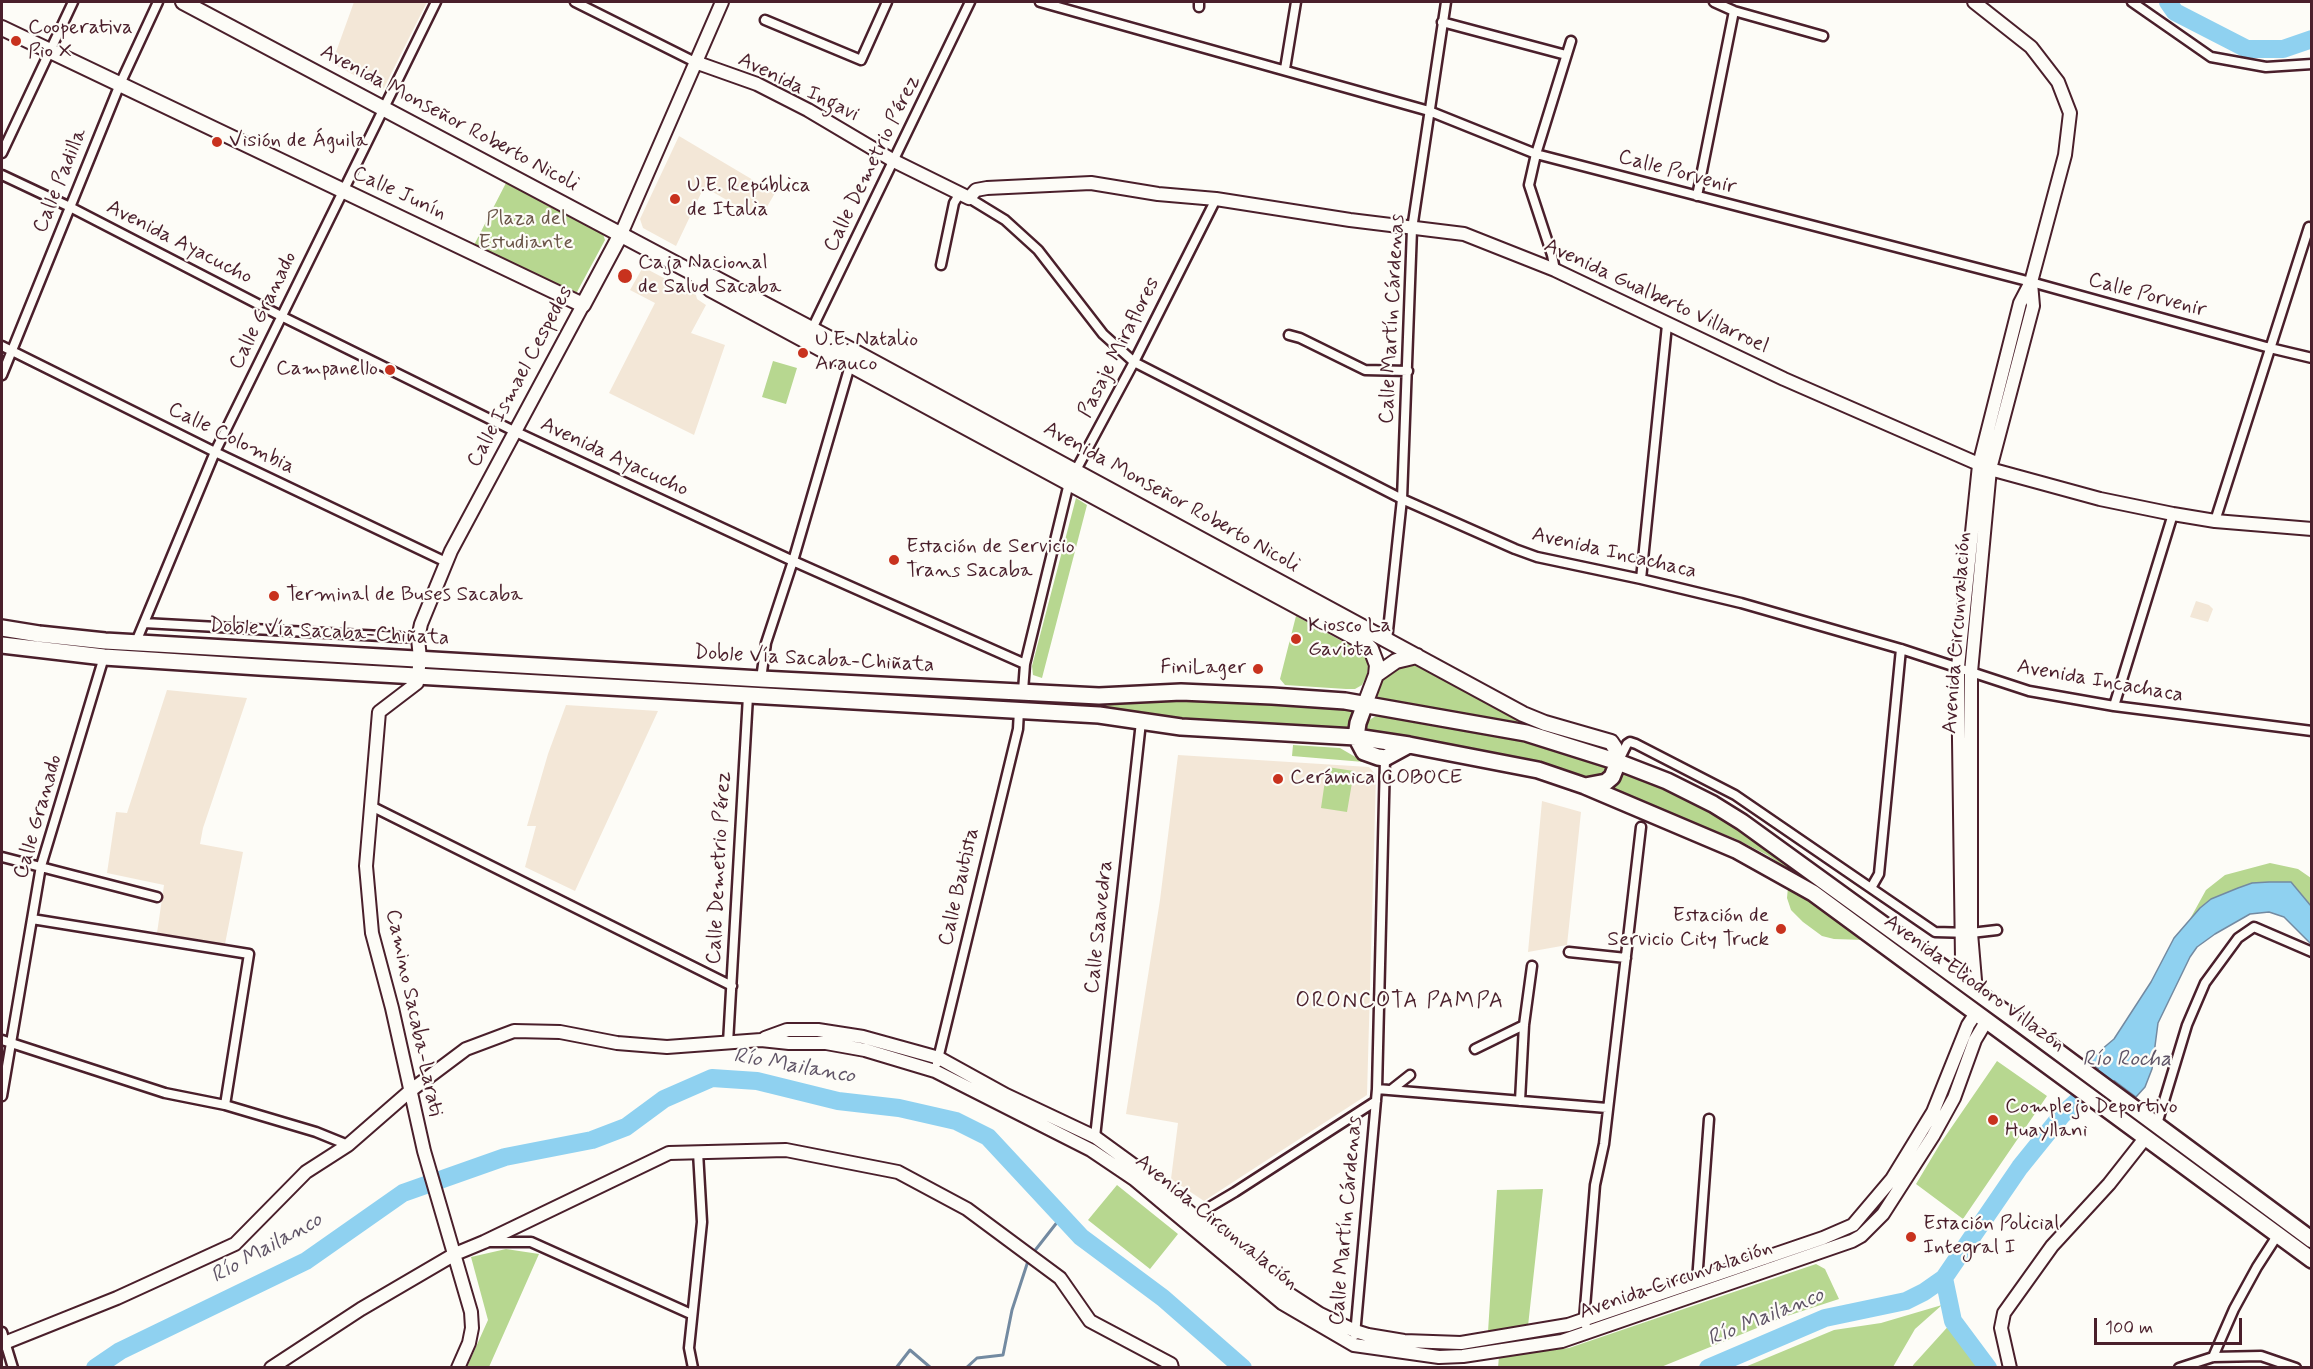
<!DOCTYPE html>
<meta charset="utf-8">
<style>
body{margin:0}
#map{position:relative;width:2313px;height:1369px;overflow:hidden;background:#fdfcf7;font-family:Mynerve,sans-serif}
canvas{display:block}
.frame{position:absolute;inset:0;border:3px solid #4a1f2b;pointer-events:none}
.scale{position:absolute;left:2094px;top:1318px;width:148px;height:27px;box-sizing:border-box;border:3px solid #4a1f2b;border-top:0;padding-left:8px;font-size:18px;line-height:21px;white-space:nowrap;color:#4a1f2b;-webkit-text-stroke:4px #fdfcf7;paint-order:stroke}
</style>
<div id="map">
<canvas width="2313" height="1369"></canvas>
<div class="frame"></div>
<div class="scale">100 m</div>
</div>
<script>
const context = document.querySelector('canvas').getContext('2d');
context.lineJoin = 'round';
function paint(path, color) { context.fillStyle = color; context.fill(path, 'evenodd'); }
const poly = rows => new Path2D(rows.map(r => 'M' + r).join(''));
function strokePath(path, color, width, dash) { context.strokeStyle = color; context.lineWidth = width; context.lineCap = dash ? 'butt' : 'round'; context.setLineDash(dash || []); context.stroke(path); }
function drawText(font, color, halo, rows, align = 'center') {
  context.font = font + ' Mynerve,sans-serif'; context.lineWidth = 4.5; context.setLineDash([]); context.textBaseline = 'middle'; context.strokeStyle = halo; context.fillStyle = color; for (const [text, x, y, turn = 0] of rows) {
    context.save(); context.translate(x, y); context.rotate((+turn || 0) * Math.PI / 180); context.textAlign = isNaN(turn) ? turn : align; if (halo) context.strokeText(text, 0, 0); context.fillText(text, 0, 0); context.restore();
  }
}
const built = poly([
 [354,2,427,2,384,88,381,90,332,63],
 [679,136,775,193,760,219,704,187,676,246,643,228,640,219],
 [643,267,696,295,697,299,706,305,691,333,725,345,694,435,609,393,655,303,630,290],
 [2196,601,2209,605,2213,609,2208,622,2190,617],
 [167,690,247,698,203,828,200,844,243,852,225,944,157,933,164,885,107,873,116,812,127,813],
 [566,705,658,711,575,891,525,867,536,826,527,826,548,754],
 [1178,755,1369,767,1376,775,1367,1095,1204,1201,1171,1179,1178,1123,1126,1114,1160,900],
 [1542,801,1581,812,1567,945,1528,952]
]);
const green = poly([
 [507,181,603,234,605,240,577,292,573,294,473,247],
 [773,361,797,368,786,404,762,397],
 [1076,498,1087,505,1042,678,1033,675,1032,666],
 [1296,616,1362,652,1367,660,1368,667,1367,675,1362,685,1355,689,1346,689,1285,685,1280,679],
 [1416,663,1538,729,1560,736,1606,745,1611,754,1523,726,1482,717,1374,698,1382,677,1397,665],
 [1183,698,1357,708,1351,730,1189,722,1099,707,1098,702],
 [1376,716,1508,735,1611,766,1608,774,1592,779,1536,762,1442,743,1362,732,1364,723],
 [1293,745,1340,748,1364,762,1292,756],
 [1327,767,1354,771,1347,812,1321,808],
 [1623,770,1666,788,1722,817,1824,888,1822,891,1767,855,1736,839,1606,788],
 [2270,863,2298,869,2311,878,2311,906,2291,882,2252,883,2190,919,2206,890,2225,875],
 [1788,887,1802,894,1865,940,1834,939,1822,936,1803,922,1791,910,1787,898],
 [1997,1061,2047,1096,1963,1219,1916,1184,1940,1144],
 [1117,1185,1178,1234,1150,1269,1088,1220],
 [1543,1189,1528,1326,1488,1332,1497,1190],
 [506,1249,539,1254,489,1367,467,1367,488,1320,471,1257],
 [1816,1264,1825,1269,1839,1299,1784,1317,1661,1367,1498,1368,1499,1356,1569,1348],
 [1942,1305,1915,1329,1893,1367,1745,1367,1834,1330,1881,1323],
 [1953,1321,1988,1367,1912,1367,1914,1364]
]);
const water = poly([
 [2269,882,2291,882,2311,906,2311,944,2284,917,2269,912,2250,914,2215,934,2197,947,2190,957,2158,1023,2152,1069,2145,1087,2136,1097,2088,1061,2114,1039,2151,982,2174,938,2200,908,2211,899,2238,888,2252,883,2269,882]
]);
const stream = poly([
 [1033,1253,1062,1216],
 [896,1368,910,1350,931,1368],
 [966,1368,977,1358,1003,1355,1012,1310,1029,1258]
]);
const river = poly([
 [2168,2,2175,12,2247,49,2283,49,2312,39],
 [1944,1278,1953,1321,1988,1368],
 [95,1368,120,1351,306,1261,403,1193,505,1157,592,1140,626,1127,664,1099,712,1078,757,1081,838,1101,899,1108,956,1121,988,1137,1081,1237,1163,1298,1243,1368],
 [1708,1368,1825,1318,1906,1301,1924,1292,1944,1278,2020,1167,2062,1115,2117,1065,2124,1057]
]);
const street = poly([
 [575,2,695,62],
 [1040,2,1429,111,1536,154,2031,282,2270,348,2312,358],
 [1714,2,1734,11,1823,36],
 [2132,2,2211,57,2266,67,2312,64],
 [1199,7,1199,2],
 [765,20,861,60,887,2],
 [1442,22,1566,55],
 [1285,69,1296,2],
 [2,153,73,2],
 [2,175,70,207,281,316,516,432,793,561,1025,664],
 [1697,196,1734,11],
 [969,198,1005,220,1038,250,1103,334,1134,362,1402,499,1515,549,1537,557,1641,579,1741,603,1901,649,2029,691,2114,706,2312,731],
 [941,265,954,203,960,193],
 [1555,270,1552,255,1529,185,1536,154,1571,41],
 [810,333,970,2],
 [1289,335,1300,338,1365,370,1408,371],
 [2,346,215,452,446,562],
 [2,375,120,84,158,2],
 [2215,521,2309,227],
 [1641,579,1667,325],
 [144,623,418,638],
 [1387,640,1402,499,1412,229,1446,2],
 [136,642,215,452,436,2],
 [761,679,766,643,793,561,851,362],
 [1023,691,1025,664,1069,483,1134,362,1216,199],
 [2114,706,2173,514],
 [1618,762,1627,744,1630,742,1636,744,1735,795,1935,932,1971,933,1997,930],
 [371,806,732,986],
 [2,857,157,897],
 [1871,888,1879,874,1901,649],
 [32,919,249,954,225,1105],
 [1569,952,1626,958],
 [2,1040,165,1093,225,1105,316,1132,348,1145],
 [728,1043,748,696],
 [1475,1049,1524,1025],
 [937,1063,1018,729,1019,710],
 [1377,1089,1607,1108],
 [1391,1090,1410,1075],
 [2,1096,41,866,104,657],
 [1520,1101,1524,1025,1532,966],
 [2157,1124,2187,1025,2205,983,2238,938,2254,927,2312,952],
 [1095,1137,1141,722],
 [1191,1218,1235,1192,1376,1101],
 [488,1242,531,1242,691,1314],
 [1697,1281,1709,1119],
 [2,1332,13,1368],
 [1588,1332,1584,1320,1595,1185,1604,1144,1641,827],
 [1355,1335,1377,1089,1385,758],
 [2213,1357,2234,1309,2257,1267,2277,1236],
 [693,1368,689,1348,702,1222,698,1152],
 [2179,1368,2213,1357,2261,1356,2296,1368]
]);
const secondary = poly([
 [695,62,757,84,808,110,894,161,969,198,976,190,987,188,1091,183,1158,194,1216,199,1350,220,1464,234,1555,270,1784,379,1990,469,2100,499,2173,514,2215,521,2312,529],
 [621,234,722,2],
 [1951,974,1962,959,1958,667,1979,465,2020,303,2031,282,2065,155,2070,113,2058,82,2031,47,1974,2],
 [1976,992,1971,933,1971,672,1990,469,2033,306,2031,283],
 [765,1038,787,1030,818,1030,863,1037,939,1058,1006,1095,1095,1137,1139,1169,1277,1286,1320,1314,1355,1331,1368,1335,1404,1341,1461,1343,1568,1325,1823,1238,1853,1225,1892,1179,1933,1112,1968,1025,1976,1013],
 [2,1344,117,1298,235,1244,306,1172,348,1145,410,1091,466,1049,514,1031,560,1032,617,1043,667,1047,761,1040,789,1043,826,1043,865,1050,935,1071,1091,1150,1134,1179,1282,1303,1354,1345,1439,1357,1463,1356,1562,1341,1852,1241,1861,1236,1883,1214,1933,1136,1954,1098,1975,1040,1987,1020],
 [271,1368,361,1309,455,1254,484,1242,669,1153,786,1150,898,1172,967,1209,1060,1278,1090,1321,1171,1364,1172,1368],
 [458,1368,469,1343,472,1328,471,1312,424,1151,392,1008,372,933,366,866,379,712,417,683,420,659,418,638,421,624,451,551,583,305],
 [2010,1368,2001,1328,2004,1313,2052,1246,2109,1184,2146,1137]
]);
const primary = poly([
 [183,2,695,274,710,289,1365,643,1371,649,1377,665,1376,675,1365,704],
 [2,28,583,305,621,234],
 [695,274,713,277,855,352,1523,714,1545,723,1611,742,1615,748,1618,762],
 [1376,675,1396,661,1417,656]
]);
const highway = poly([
 [2,628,39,634,105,641,761,679,1099,696,1181,692,1272,696,1345,701,1526,733,1618,762,1667,781,1713,804,1742,822,2022,1025,2312,1240],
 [2,645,104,657,259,667,1099,715,1181,727,1356,737,1409,745,1538,770,1585,786,1736,850,1813,893,2312,1260],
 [1365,704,1358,723,1356,737,1364,752,1378,757,1385,758,1409,745],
 [1585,786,1606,782,1612,777,1618,762]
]);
const markers = [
 [16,41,6,"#c8321e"],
 [217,142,6,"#c8321e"],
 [675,199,6,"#c8321e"],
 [625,276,8,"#c8321e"],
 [803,353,6,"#c8321e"],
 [390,370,6,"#c8321e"],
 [894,560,6,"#c8321e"],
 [274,596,6,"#c8321e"],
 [1296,639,6,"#c8321e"],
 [1258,669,6,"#c8321e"],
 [1278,779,6,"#c8321e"],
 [1781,929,6,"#c8321e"],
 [1993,1120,6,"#c8321e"],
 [1911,1237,6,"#c8321e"]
];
const poiNames = [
 ["Cooperativa",28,29],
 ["Pio X",28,53],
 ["Visión de Águila",229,142],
 ["U.E. República",687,187],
 ["de Italia",687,211],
 ["Caja Nacional",638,264],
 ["de Salud Sacaba",638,288],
 ["U.E. Natalio",815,341],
 ["Arauco",815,365],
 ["Campanello",378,370,"right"],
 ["Estación de Servicio",906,548],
 ["Trans Sacaba",906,572],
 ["Terminal de Buses Sacaba",286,596],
 ["Kiosco La",1308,627],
 ["Gaviota",1308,651],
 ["FiniLager",1246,669,"right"],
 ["Cerámica COBOCE",1290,779],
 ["Estación de",1769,917,"right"],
 ["Servicio City Truck",1769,941,"right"],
 ["Complejo Deportivo",2005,1108],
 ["Huayllani",2005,1132],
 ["Estación Policial",1923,1225],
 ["Integral I",1923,1249]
];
const streetNames = [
 ["Avenida Ingavi",798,88,26],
 ["Avenida Monseñor Roberto Nicoli",449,119,28],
 ["Calle Demetrio Pérez",873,164,-64],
 ["Calle Porvenir",1677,173,15],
 ["Calle Padilla",61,181,-68],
 ["Calle Junín",399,194,25],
 ["Avenida Ayacucho",179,243,27],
 ["Calle Porvenir",2147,296,15],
 ["Avenida Gualberto Villarroel",1656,297,25],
 ["Calle Granado",264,311,-64],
 ["Calle Martín Cárdenas",1393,319,-87],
 ["Pasaje Miraflores",1120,348,-63],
 ["Calle Ismael Cespedes",521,377,-62],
 ["Calle Colombia",231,439,26],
 ["Avenida Ayacucho",614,458,25],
 ["Avenida Monseñor Roberto Nicoli",1171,498,29],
 ["Avenida Incachaca",1614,554,13],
 ["Doble Vía Sacaba-Chiñata",329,633,3],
 ["Avenida Circunvalación",1958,633,-86],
 ["Doble Vía Sacaba-Chiñata",814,660,3],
 ["Avenida Incachaca",2100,682,10],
 ["Calle Granado",39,817,-74],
 ["Calle Demetrio Pérez",720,868,-87],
 ["Calle Bautista",960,887,-77],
 ["Calle Saavedra",1100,927,-84],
 ["Avenida Eliodoro Villazón",1974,984,36],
 ["Camino Sacaba-Larati",413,1013,78],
 ["Calle Martín Cárdenas",1347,1221,-85],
 ["Avenida Circunvalación",1216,1223,39],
 ["Avenida Circunvalación",1676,1281,-19]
];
const parkNames = [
 ["Plaza del",526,220],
 ["Estudiante",526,244]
];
const neighbourhoodNames = [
 ["ORONCOTA PAMPA",1400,1002]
];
const waterNames = [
 ["Río Rocha",2127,1060],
 ["Río Mailanco",794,1067,10],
 ["Río Mailanco",267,1249,-29],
 ["Río Mailanco",1766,1318,-22]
];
paint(built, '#f3e7d7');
paint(green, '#b7d790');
paint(water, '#8fd1f0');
strokePath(water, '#738aa1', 1.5);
strokePath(stream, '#738aa1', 3);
strokePath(river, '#8fd1f0', 18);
strokePath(street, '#4a1f2b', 13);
strokePath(secondary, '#4a1f2b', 16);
strokePath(primary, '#4a1f2b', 18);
strokePath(highway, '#4a1f2b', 20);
strokePath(street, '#fdfcf7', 8);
strokePath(secondary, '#fdfcf7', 12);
strokePath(primary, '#fdfcf7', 14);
strokePath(highway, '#fdfcf7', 15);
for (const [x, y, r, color] of markers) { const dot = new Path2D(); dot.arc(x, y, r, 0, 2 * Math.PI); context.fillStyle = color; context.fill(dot); strokePath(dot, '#fdfcf7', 2); }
drawText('21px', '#4a1f2b', '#fdfcf7', poiNames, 'left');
drawText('21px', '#4a1f2b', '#fdfcf7', streetNames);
drawText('21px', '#6b5649', '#fdfcf7', parkNames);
context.letterSpacing = '1.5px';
drawText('22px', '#4a1f2b', '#fdfcf7', neighbourhoodNames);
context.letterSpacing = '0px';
drawText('italic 22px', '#5f5466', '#fdfcf7', waterNames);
</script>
